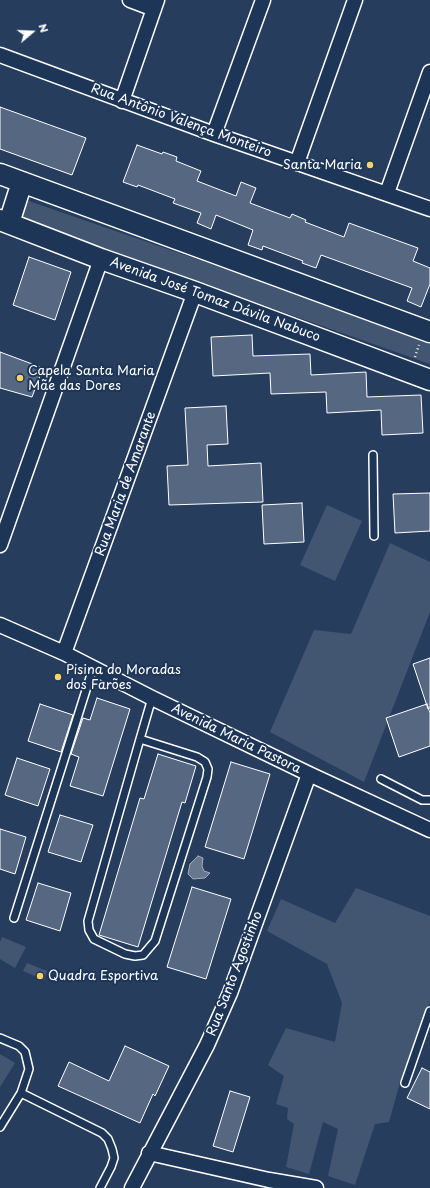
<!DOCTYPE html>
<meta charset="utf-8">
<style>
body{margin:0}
#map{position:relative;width:430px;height:1188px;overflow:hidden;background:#263d5e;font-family:"Playpen Sans",sans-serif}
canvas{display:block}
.north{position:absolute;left:12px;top:12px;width:40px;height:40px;-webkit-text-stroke:3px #1d3557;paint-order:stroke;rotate:71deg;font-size:11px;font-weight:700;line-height:16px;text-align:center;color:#fff}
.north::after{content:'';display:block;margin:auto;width:14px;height:18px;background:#fff;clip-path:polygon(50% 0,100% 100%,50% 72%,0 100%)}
</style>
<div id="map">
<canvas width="430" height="1188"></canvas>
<div class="north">N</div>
</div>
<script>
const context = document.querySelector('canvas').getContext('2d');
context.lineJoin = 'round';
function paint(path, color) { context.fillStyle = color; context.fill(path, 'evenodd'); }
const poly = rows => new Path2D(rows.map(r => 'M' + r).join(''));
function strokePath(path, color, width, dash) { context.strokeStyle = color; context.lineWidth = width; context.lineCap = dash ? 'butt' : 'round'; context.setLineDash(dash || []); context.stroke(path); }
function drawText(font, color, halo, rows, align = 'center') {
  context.font = font + ' "Playpen Sans",sans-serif'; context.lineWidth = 4; context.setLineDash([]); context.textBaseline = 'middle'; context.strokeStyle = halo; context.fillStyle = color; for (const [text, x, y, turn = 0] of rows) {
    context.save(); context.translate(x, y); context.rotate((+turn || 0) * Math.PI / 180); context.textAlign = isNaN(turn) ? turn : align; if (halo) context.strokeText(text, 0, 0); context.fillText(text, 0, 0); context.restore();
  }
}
const green = poly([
 [26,200,430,340,430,364,24,221,21,216],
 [327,505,362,521,335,581,300,565],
 [390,543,430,562,430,612,364,782,270,732,314,630,351,634],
 [356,888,430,916,430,1001,401,1079,389,1122,375,1124,355,1185,328,1176,338,1129,323,1122,309,1174,286,1167,294,1124,287,1119,288,1108,276,1104,284,1076,268,1065,286,1028,335,1042,342,1003,327,964,267,931,281,899,335,923],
 [2,937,26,947,15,968,0,959,0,942],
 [27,963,47,971,44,980,23,971],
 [0,1054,15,1063,0,1087]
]);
const water = poly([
 [198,856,203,858,202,866,204,871,210,873,205,878,193,879,188,874,190,864,198,856]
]);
const building = poly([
 [0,107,86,138,72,175,0,149,0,107],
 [137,145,162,154,163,152,177,157,176,161,201,171,197,181,236,196,241,182,256,188,250,203,290,218,292,214,306,220,305,222,344,237,349,223,418,248,413,261,430,268,430,284,421,307,407,301,412,288,321,255,316,268,302,263,303,261,263,246,262,250,248,245,253,230,216,215,211,229,197,223,201,213,173,203,175,199,138,185,137,187,123,182,137,145],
 [29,257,71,272,55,320,13,305,29,257],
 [252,335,253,356,310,354,311,375,366,372,367,397,421,395,423,433,382,435,381,410,327,413,326,392,271,394,270,373,213,376,211,337,252,335],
 [0,352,43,368,32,397,0,388,0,352],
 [226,406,228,444,207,445,208,466,261,463,263,502,169,505,167,466,188,465,185,408,226,406],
 [430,493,430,531,395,533,393,494,430,493],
 [302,503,304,542,264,544,262,505,302,503],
 [430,658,430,708,428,709,413,664,430,658],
 [97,698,130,709,103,796,70,786,79,757,71,754,83,718,90,720,97,698],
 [40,704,73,715,61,752,28,741,40,704],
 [427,704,430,713,430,746,399,757,386,718,427,704],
 [158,754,196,766,185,803,182,802,138,947,99,935,140,798,144,799,158,754],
 [17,758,50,769,38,806,5,795,17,758],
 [231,762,270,774,244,859,205,847,231,762],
 [60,815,93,825,81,862,48,852,60,815],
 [0,829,26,837,15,874,0,869,0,829],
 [38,883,71,893,60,931,26,920,38,883],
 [192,887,231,899,206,979,167,967,192,887],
 [125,1046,169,1066,155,1096,153,1094,140,1123,58,1086,69,1062,109,1081,125,1046],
 [422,1068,430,1072,430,1109,407,1098,422,1068],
 [230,1091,250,1097,233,1152,213,1146,230,1091]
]);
const path = poly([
 [415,357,419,345]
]);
const lane = poly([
 [373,455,374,536],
 [140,739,197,757,205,762,208,769,207,777,155,941,143,955,135,956,125,954,94,939,89,930,88,921,140,739,152,698],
 [381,779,422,800,430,800],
 [14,918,93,668],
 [0,1038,19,1046,25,1052,29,1069,21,1093,0,1127],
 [405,1083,430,1011],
 [21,1093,102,1133,108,1139,112,1149,114,1158,111,1167,100,1188]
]);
const street = poly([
 [130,0,154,9],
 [0,55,214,134,430,209],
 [122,101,157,0],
 [214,134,263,0],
 [297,163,355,0],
 [387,193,430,72],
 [0,545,101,259],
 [0,625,64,653,152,698,309,774,430,830],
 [64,653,195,292],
 [149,1153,269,1180,316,1188],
 [132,1188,207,1045,230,993,309,774]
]);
const secondary = poly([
 [0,174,430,332],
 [0,220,101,259,195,292,430,380],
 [9,223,22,182]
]);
const markers = [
 [370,165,4,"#ffd166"],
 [20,378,4,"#ffd166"],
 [58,677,4,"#ffd166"],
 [40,976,4,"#ffd166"]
];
const streetNames = [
 ["Rua Antônio Valença Monteiro",181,121,20],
 ["Avenida José Tomaz Dávila Nabuco",215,300,20],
 ["Rua Maria de Amarante",126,484,-70],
 ["Avenida Maria Pastora",236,739,26],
 ["Rua Santo Agostinho",235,974,-69]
];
const poiNames = [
 ["Santa Maria",362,165,"right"],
 ["Capela Santa Maria",28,371],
 ["Mãe das Dores",28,386],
 ["Pisina do Moradas",66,670],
 ["dos Farões",66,685],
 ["Quadra Esportiva",48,976]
];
paint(green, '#425672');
paint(water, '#67788e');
strokePath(water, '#a4aebb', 1);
paint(building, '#556781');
strokePath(building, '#fff', 1);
strokePath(lane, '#fff', 10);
strokePath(street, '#fff', 17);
strokePath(secondary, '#fff', 23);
strokePath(path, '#fff', 2.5, [1, 3]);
strokePath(lane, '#1d3557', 7);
strokePath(street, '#1d3557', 14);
strokePath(secondary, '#1d3557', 20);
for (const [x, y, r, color] of markers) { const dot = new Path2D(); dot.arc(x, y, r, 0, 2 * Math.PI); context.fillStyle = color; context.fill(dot); strokePath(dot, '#1d3557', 1.5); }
drawText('13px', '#fff', '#1d3557', streetNames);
drawText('13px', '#fff', '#1d3557', poiNames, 'left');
</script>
